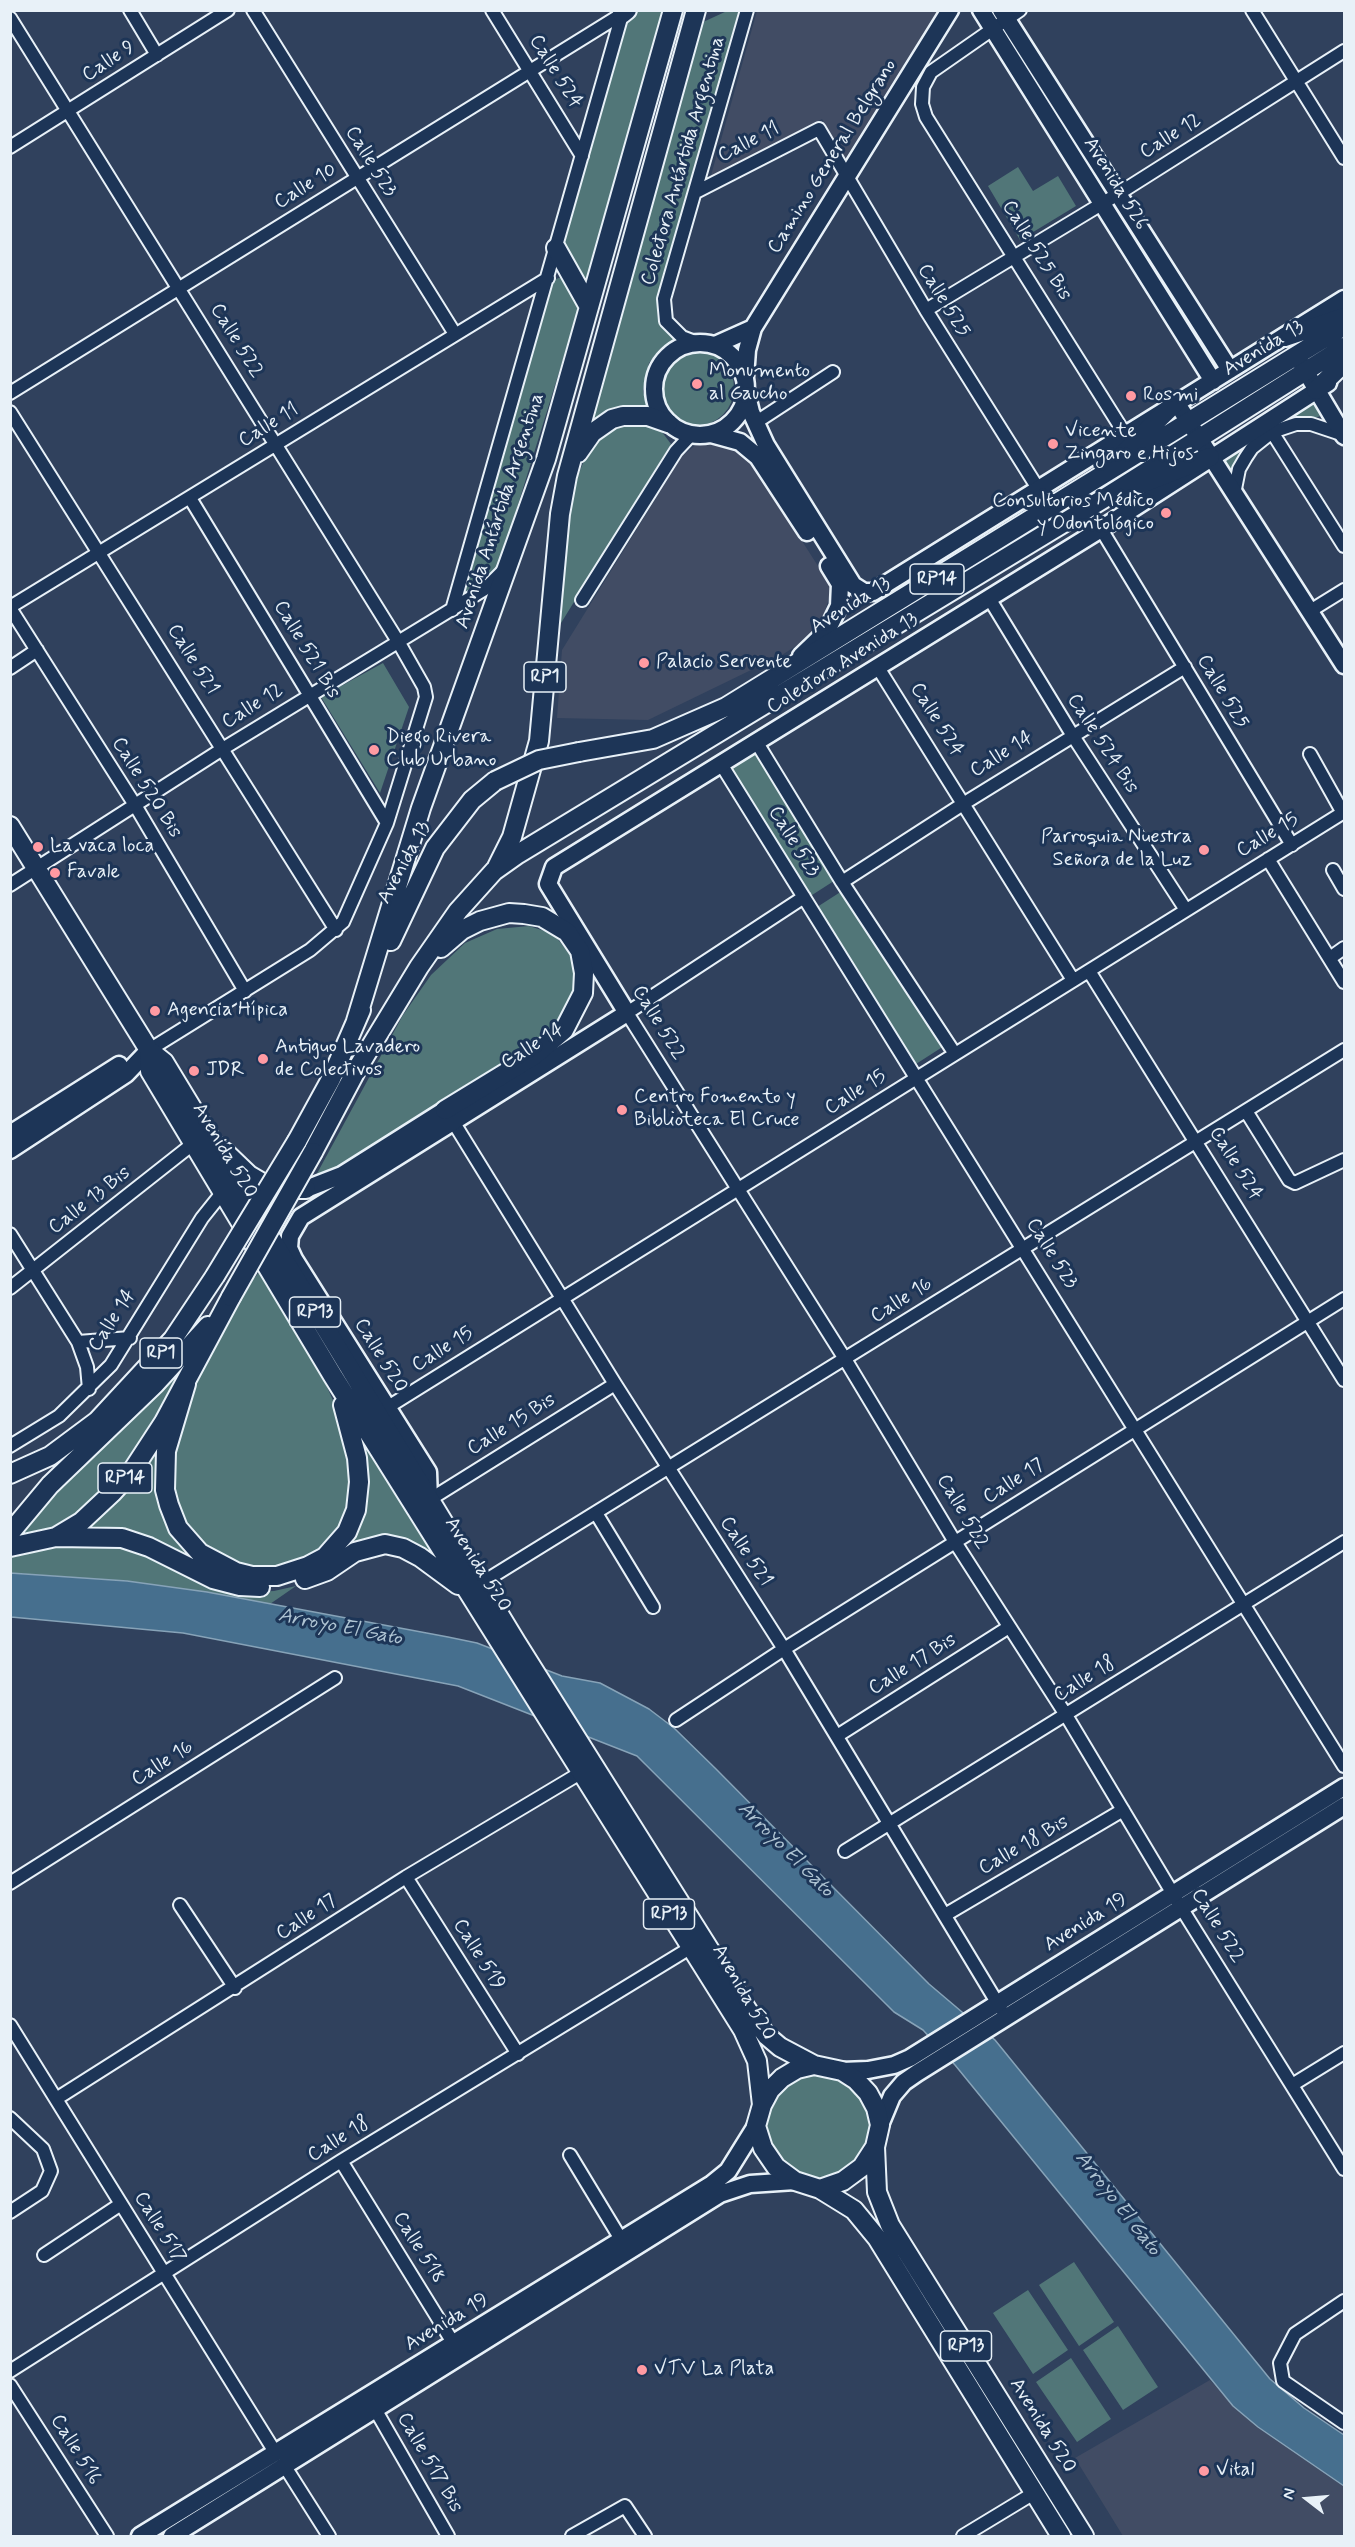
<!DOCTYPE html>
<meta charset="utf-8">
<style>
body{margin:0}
#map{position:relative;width:1355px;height:2547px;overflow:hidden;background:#30415d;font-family:Mynerve,sans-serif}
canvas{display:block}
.frame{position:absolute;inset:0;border:12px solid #e8f1f8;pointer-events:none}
.north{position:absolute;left:1277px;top:2469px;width:60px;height:60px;-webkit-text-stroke:4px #1d3557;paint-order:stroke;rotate:286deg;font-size:16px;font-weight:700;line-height:24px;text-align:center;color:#e8f1f8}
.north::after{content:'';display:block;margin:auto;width:21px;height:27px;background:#e8f1f8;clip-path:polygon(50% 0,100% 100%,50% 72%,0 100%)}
</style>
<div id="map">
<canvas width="1355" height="2547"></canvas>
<div class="frame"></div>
<div class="north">N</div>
</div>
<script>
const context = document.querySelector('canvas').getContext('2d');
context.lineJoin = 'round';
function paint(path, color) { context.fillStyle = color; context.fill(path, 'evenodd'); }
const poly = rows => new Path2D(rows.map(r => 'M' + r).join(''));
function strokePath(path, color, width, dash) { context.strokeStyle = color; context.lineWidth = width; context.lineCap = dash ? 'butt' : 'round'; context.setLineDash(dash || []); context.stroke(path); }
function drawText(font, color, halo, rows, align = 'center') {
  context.font = font + ' Mynerve,sans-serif'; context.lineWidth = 6; context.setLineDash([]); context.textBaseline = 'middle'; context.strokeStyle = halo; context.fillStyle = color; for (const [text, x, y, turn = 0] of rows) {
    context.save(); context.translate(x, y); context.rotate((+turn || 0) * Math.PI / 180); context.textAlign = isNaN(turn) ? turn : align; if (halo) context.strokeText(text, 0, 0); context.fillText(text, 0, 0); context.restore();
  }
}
const built = poly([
 [757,11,939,11,847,161,822,119,710,179],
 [717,442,735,447,751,461,832,588,819,631,782,655,648,720,557,718,562,650,682,456,697,444],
 [1210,2380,1233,2406,1344,2484,1344,2536,1123,2536,1075,2458]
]);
const green = poly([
 [635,11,666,11,585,285,562,243,629,14],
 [727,11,741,11,657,298,658,320,664,330,675,339,660,349,649,363,643,391,648,411,584,434,701,23],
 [1018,167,1033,191,1058,176,1076,206,1020,240,988,186],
 [564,276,579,308,498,569,452,610,551,281],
 '658 388a38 38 0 1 1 76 0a38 38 0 1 1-76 0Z',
 [1312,400,1321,416,1273,429,1240,449,1231,478,1220,459],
 [630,423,659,428,671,444,558,628,568,507,576,480,586,456,607,432],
 [383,663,409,707,380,793,321,697],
 [756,750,837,879,809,897,728,768],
 [842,891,944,1046,916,1064,814,909],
 [529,926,554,934,570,955,577,975,576,994,563,1023,542,1043,339,1170,314,1179,403,1015,431,975,465,943,497,929],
 [261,1270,317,1365,346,1429,353,1491,343,1529,312,1558,272,1572,243,1568,212,1554,186,1531,170,1499,166,1451,188,1393,232,1305],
 [195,1349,151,1429,127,1466,81,1514,53,1530,34,1534,37,1551,82,1544,120,1546,254,1592,274,1591,296,1586,270,1604,127,1581,11,1573,11,1541,33,1510],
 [355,1426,450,1571,417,1548,348,1548,263,1582,84,1529,123,1494,157,1446,174,1530,263,1580,351,1536],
 '767 2126a51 51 0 1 1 102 0a51 51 0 1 1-102 0Z',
 [1074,2262,1114,2322,1079,2346,1039,2285],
 [1028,2290,1068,2350,1033,2374,993,2313],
 [1118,2326,1158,2387,1123,2410,1083,2350],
 [1071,2358,1111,2419,1077,2442,1036,2382]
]);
const water = poly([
 [10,1573,127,1581,207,1592,448,1637,477,1643,562,1676,600,1683,649,1709,674,1728,716,1769,929,1984,995,2040,1270,2379,1304,2408,1344,2435,1344,2486,1258,2427,1233,2406,955,2065,923,2030,894,2012,637,1756,458,1686,183,1633,11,1617,10,1573]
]);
const street = poly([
 [130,10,157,55],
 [253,10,455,334],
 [492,10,582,156],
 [1020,10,931,72,923,87,922,104,926,117,1125,434],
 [1252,10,1344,158],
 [10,18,399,643,424,687,426,697,387,823,343,922,310,950,149,1050],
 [10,147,228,10],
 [696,192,819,129,926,310,1039,490],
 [926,310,1118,194,1344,51],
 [695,342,682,337,666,321,664,299,747,10],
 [10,393,622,14],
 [10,412,336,930],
 [755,423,833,372],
 [1272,432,1344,546],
 [1234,494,1239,469,1246,457,1252,448,1272,432,1296,424,1311,424,1344,435],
 [190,498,387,823],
 [1101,529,1292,845],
 [989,598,1073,736,1186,910],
 [582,600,676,451,691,435],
 [10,607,548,278],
 [10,608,135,805,245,991],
 [452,610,623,11],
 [1310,611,1344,590],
 [877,666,1073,980],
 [10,668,37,650],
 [757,743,842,882,955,1054],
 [1310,754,1343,813],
 [721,764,1344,1766],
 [1268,859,1344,982],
 [1333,870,1344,889],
 [842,882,963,804,1185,667],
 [10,885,224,748,485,589,502,572],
 [804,897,627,1013,845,1359,955,1542,1066,1715,1182,1909,1344,2169],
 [1330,958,1344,948],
 [1089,971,1344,1380],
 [1246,1111,1289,1180,1295,1183,1344,1160],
 [449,1115,615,1384,784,1649,1001,2009],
 [10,1234,78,1342,87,1367,89,1389],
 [10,1288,194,1143],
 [78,1342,130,1338],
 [388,1407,1344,812],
 [10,1446,59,1416,111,1365,202,1218,222,1193],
 [429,1500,615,1384],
 [596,1513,653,1607],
 [480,1584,1344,1050],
 [676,1720,784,1649,1344,1299],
 [837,1736,1009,1627],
 [845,1851,1344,1542],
 [406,1877,518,2054],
 [10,1883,335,1678],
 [180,1905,235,1988],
 [945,1915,1123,1810],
 [10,2025,275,2452],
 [1292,2085,1344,2053],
 [56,2099,406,1877,582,1772],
 [10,2118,43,2149,51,2171,42,2191,10,2212],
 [570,2155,622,2241],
 [341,2161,457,2349],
 [44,2255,121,2204],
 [1344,2301,1295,2334,1280,2363,1283,2381,1344,2423],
 [10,2371,341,2161,690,1948],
 [10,2385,107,2536],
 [375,2409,448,2536],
 [284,2465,329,2536],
 [572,2536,625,2506,645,2536],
 [963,2536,1034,2493]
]);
const secondary = poly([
 [981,10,1213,381],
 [1001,10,1230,370],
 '654 389a46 46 0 1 1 92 0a46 46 0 1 1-92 0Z',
 [715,345,753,328],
 [1299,360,1344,436],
 [745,377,747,350,753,328,950,10],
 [746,392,751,412,766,445,853,585,864,592,873,592,1344,299],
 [1176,402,1344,665],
 [711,434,740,442,758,457,807,532],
 [801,656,827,631,839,606,840,584,829,566],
 [10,1134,119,1065],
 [10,1150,126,1074,149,1050],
 [306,1189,342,1175,445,1110],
 [429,1500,428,1472,294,1259,289,1248,290,1236,301,1217,627,1013,548,884,554,867,1101,529,1328,383],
 [842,2071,868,2070,894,2065,910,2058,1344,1787],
 [880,2125,892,2096,904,2082,917,2073,1344,1806],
 [140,2536,712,2184,728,2171,756,2126],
 [172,2536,720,2194,750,2184,795,2181]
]);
const primary = poly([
 [622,14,627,10],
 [556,248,588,305],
 [1285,337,1344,317],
 [1316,390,1344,363],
 [578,453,592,433,612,419,623,416,648,416,668,423],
 [1124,453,1176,402],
 [1141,484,1210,457],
 [579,752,653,739,726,707,1344,326],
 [10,826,149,1050,164,1062,516,1642,750,2014,767,2036,780,2047,814,2065],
 [497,867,512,837,539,741,560,514,567,476,696,10],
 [391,941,435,848,472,800,495,781],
 [441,948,462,930,480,921,509,913,524,914,542,917,567,932,580,951,584,973,583,993,564,1030,535,1055,445,1110],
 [356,1021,421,808,546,459,673,10],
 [149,1050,150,1071,333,1376,743,2030,757,2061,762,2105],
 [297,1141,331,1079,361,1010],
 [225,1152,249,1175,266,1185,284,1189,306,1189],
 [313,1152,357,1069,419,967,458,911,494,871,518,854,1103,499,1344,347],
 [186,1384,166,1451,165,1490,169,1505,178,1528,200,1553,236,1572,252,1576,277,1576,308,1566,325,1557,347,1532,356,1510,359,1482,357,1458,343,1405],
 [10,1474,50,1456,97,1421,173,1339,215,1276],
 [10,1533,50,1485,155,1384,208,1326],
 [56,1537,122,1538,149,1547,213,1579,240,1586,260,1587],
 [10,1547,56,1537,81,1522,112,1493,132,1471,164,1422,231,1297],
 [305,1579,327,1571,355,1552,385,1544,403,1548,420,1557,458,1585],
 [875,2147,877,2192,890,2225,1084,2536],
 [820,2189,843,2181,862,2167,875,2147,880,2125,876,2108,868,2093,856,2080,842,2071,814,2065,797,2069,782,2078,770,2090,762,2105,756,2126,763,2148,776,2167,795,2181,820,2189,854,2210,877,2238,1061,2536]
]);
const primaryBridge = poly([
 [495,781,539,760,579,752],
 [215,1276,297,1141],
 [231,1297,313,1152]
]);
const markers = [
 [697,384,6,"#ff9aa2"],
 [1131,396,6,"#ff9aa2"],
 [1053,444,6,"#ff9aa2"],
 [1166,513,6,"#ff9aa2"],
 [644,663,6,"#ff9aa2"],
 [374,750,6,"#ff9aa2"],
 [38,847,6,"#ff9aa2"],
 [1204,850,6,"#ff9aa2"],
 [55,873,6,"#ff9aa2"],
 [155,1011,6,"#ff9aa2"],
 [263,1059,6,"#ff9aa2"],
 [194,1071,6,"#ff9aa2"],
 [622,1110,6,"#ff9aa2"],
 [642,2370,6,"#ff9aa2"],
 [1204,2471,6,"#ff9aa2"]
];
const shields = [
 [937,579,54],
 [545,677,42],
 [315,1312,51],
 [161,1353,42],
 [125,1478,54],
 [669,1914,51],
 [966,2346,51]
];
const shieldNames = [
 ["RP14",937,579],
 ["RP1",545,677],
 ["RP13",315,1312],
 ["RP1",161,1353],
 ["RP14",125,1478],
 ["RP13",669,1914],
 ["RP13",966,2346]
];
const streetNames = [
 ["Calle 9",109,62,-33],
 ["Calle 524",555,72,58],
 ["Calle 12",1171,137,-32],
 ["Calle 11",749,143,-27],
 ["Camino General Belgrano",833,157,-58],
 ["Colectora Antártida Argentina",684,161,-74],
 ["Calle 523",370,162,58],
 ["Avenida 526",1115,184,58],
 ["Calle 10",306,187,-32],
 ["Calle 525 Bis",1036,251,58],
 ["Calle 525",943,301,58],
 ["Calle 522",236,341,58],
 ["Avenida 13",1264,349,-31],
 ["Calle 11",269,426,-32],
 ["Avenida Antártida Argentina",501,511,-72],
 ["Avenida 13",851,606,-32],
 ["Calle 521 Bis",306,650,59],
 ["Calle 521",192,660,58],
 ["Colectora Avenida 13",843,664,-32],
 ["Calle 525",1222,692,59],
 ["Calle 12",253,707,-32],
 ["Calle 524",936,720,58],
 ["Calle 524 Bis",1102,744,57],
 ["Calle 14",1002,755,-32],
 ["Calle 520 Bis",146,788,58],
 ["Calle 15",1268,836,-31],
 ["Calle 523",793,842,58],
 ["Avenida 13",405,863,-62],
 ["Calle 522",658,1023,58],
 ["Calle 14",533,1047,-32],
 ["Calle 15",856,1093,-32],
 ["Avenida 520",224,1151,59],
 ["Calle 524",1235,1164,58],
 ["Calle 13 Bis",90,1201,-38],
 ["Calle 523",1051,1254,58],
 ["Calle 16",902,1301,-32],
 ["Calle 14",113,1321,-57],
 ["Calle 15",443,1350,-32],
 ["Calle 520",380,1356,58],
 ["Calle 15 Bis",512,1425,-32],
 ["Calle 17",1014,1482,-32],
 ["Calle 522",962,1512,59],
 ["Calle 521",745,1552,57],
 ["Avenida 520",477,1565,58],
 ["Calle 17 Bis",913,1665,-32],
 ["Calle 18",1085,1680,-32],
 ["Calle 16",163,1764,-32],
 ["Calle 18 Bis",1024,1846,-30],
 ["Calle 17",307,1918,-33],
 ["Avenida 19",1086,1923,-32],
 ["Calle 522",1217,1926,58],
 ["Calle 519",478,1955,58],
 ["Avenida 520",743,1993,60],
 ["Calle 18",339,2140,-32],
 ["Calle 517",159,2228,58],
 ["Calle 518",418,2248,58],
 ["Avenida 19",447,2323,-31],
 ["Avenida 520",1042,2426,58],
 ["Calle 516",75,2450,58],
 ["Calle 517 Bis",429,2463,60]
];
const poiNames = [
 ["Monumento",709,372],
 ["al Gaucho",709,395],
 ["Rosmi",1143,396],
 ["Vicente",1065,432],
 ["Zingaro e Hijos",1065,455],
 ["Consultorios Médico",1154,502,"right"],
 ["y Odontológico",1154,525,"right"],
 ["Palacio Servente",656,663],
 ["Diego Rivera",386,738],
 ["Club Urbano",386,761],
 ["Parroquia Nuestra",1192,838,"right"],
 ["Señora de la Luz",1192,861,"right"],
 ["La vaca loca",50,847],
 ["Favale",67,873],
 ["Agencia Hípica",167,1011],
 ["Antiguo Lavadero",275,1048],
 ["de Colectivos",275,1071],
 ["JDR",206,1071],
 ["Centro Fomento y",634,1098],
 ["Biblioteca El Cruce",634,1121],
 ["VTV La Plata",654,2370],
 ["Vital",1216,2471]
];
const waterNames = [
 ["Arroyo El Gato",340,1628,11],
 ["Arroyo El Gato",785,1850,45],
 ["Arroyo El Gato",1117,2204,52]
];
paint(built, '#414c64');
paint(green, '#517678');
paint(water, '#466f8e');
strokePath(water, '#87a3b8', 1.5);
strokePath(street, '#e8f1f8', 16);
strokePath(secondary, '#e8f1f8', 21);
strokePath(primary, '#e8f1f8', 22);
strokePath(street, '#1d3557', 12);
strokePath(secondary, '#1d3557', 16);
strokePath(primary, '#1d3557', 18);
strokePath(primaryBridge, '#e8f1f8', 22, []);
strokePath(primaryBridge, '#1d3557', 18);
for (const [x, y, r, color] of markers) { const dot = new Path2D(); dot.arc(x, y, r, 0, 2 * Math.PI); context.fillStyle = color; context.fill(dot); strokePath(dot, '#1d3557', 2); }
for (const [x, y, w] of shields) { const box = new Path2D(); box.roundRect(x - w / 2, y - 15, w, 30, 4.5); context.fillStyle = '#1d3557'; context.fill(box); strokePath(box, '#e8f1f8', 1.5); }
drawText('bold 18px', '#e8f1f8', null, shieldNames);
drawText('20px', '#e8f1f8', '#1d3557', streetNames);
drawText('20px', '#e8f1f8', '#1d3557', poiNames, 'left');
drawText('italic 21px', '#afc4d3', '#1d3557', waterNames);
</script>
